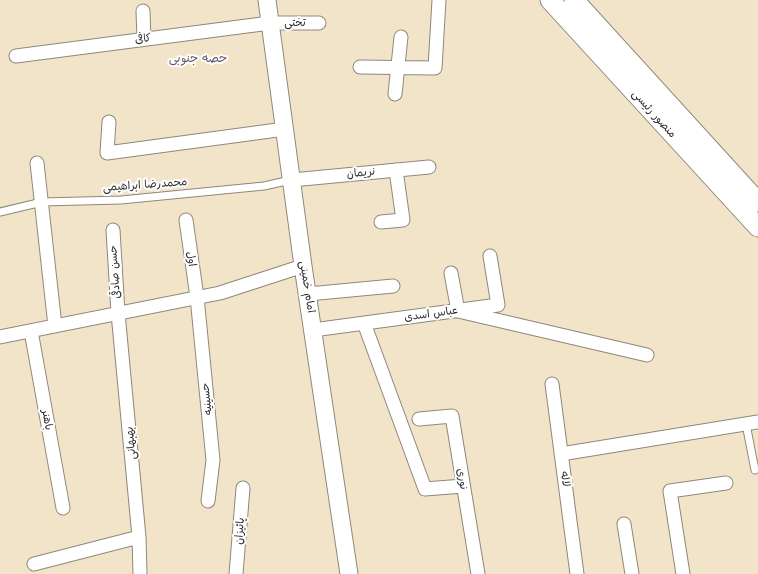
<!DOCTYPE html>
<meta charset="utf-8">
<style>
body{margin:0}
canvas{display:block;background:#f2e4c8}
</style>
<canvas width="758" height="574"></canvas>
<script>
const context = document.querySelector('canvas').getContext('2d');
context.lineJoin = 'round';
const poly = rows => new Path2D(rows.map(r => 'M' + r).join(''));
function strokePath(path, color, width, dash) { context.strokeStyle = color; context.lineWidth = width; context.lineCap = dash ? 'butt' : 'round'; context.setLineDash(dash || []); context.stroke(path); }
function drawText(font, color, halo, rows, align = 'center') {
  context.font = font + ' "Playpen Sans","Playpen Sans Arabic",sans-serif'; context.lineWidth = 4; context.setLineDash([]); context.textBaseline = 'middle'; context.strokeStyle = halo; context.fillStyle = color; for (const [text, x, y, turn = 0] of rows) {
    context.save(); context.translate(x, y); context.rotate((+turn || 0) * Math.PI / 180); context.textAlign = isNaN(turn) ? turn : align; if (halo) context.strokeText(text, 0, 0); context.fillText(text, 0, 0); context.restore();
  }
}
const service = poly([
 [0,212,42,202,121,200,264,186,291,180],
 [746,424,755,470]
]);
const minor = poly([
 [143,11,144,39],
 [16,56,270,23,319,23],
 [360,67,435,68,439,0],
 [395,94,401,37],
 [109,122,107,153,285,129],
 [37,163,55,326],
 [292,180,429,167],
 [186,220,197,297,213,460,208,501],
 [381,222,403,220,396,170],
 [113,230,118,313,139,537,140,574],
 [451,273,458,311,647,355],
 [308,294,393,286],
 [364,323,425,489,463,486],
 [313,330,498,305,490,256],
 [31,331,63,508],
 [0,337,220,293,303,266],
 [552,384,577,574],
 [419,419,452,416,478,574],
 [561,454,758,422],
 [624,524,632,574],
 [34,564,139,537],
 [236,574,243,488],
 [683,574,670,491,726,483]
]);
const tertiary = poly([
 [267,0,303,266,349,574]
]);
const secondary = poly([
 [550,0,758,227],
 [574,0,758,202]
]);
const streetNames = [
 ["تختی",295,23],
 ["کافی",143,39,-7],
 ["منصور رئیسی",654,114,48],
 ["نریمان",361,173,-6],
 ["محمدرضا ابراهیمی",145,185,-4],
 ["اول",191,259,81],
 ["حسن صادقی",115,272,-94],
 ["امام خمینی",307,287,81],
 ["عباس اسدی",431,314,-8],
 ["حسینیه",207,399,-96],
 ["باهنر",47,420,80],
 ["بهبهانی",131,443,-95],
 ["نوری",462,479,81],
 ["لاله",565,479,83],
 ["پائیزان",240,531,-86]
];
const neighbourhoodNames = [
 ["حصه جنوبی",198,59]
];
strokePath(service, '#8e887a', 9);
strokePath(minor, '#8e887a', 15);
strokePath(tertiary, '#8e887a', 19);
strokePath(secondary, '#8e887a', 21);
strokePath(service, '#fff', 7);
strokePath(minor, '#fff', 13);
strokePath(tertiary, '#fff', 17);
strokePath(secondary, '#fff', 19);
drawText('11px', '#2b2b2b', '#fff', streetNames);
drawText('12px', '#645465', '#fff', neighbourhoodNames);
</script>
